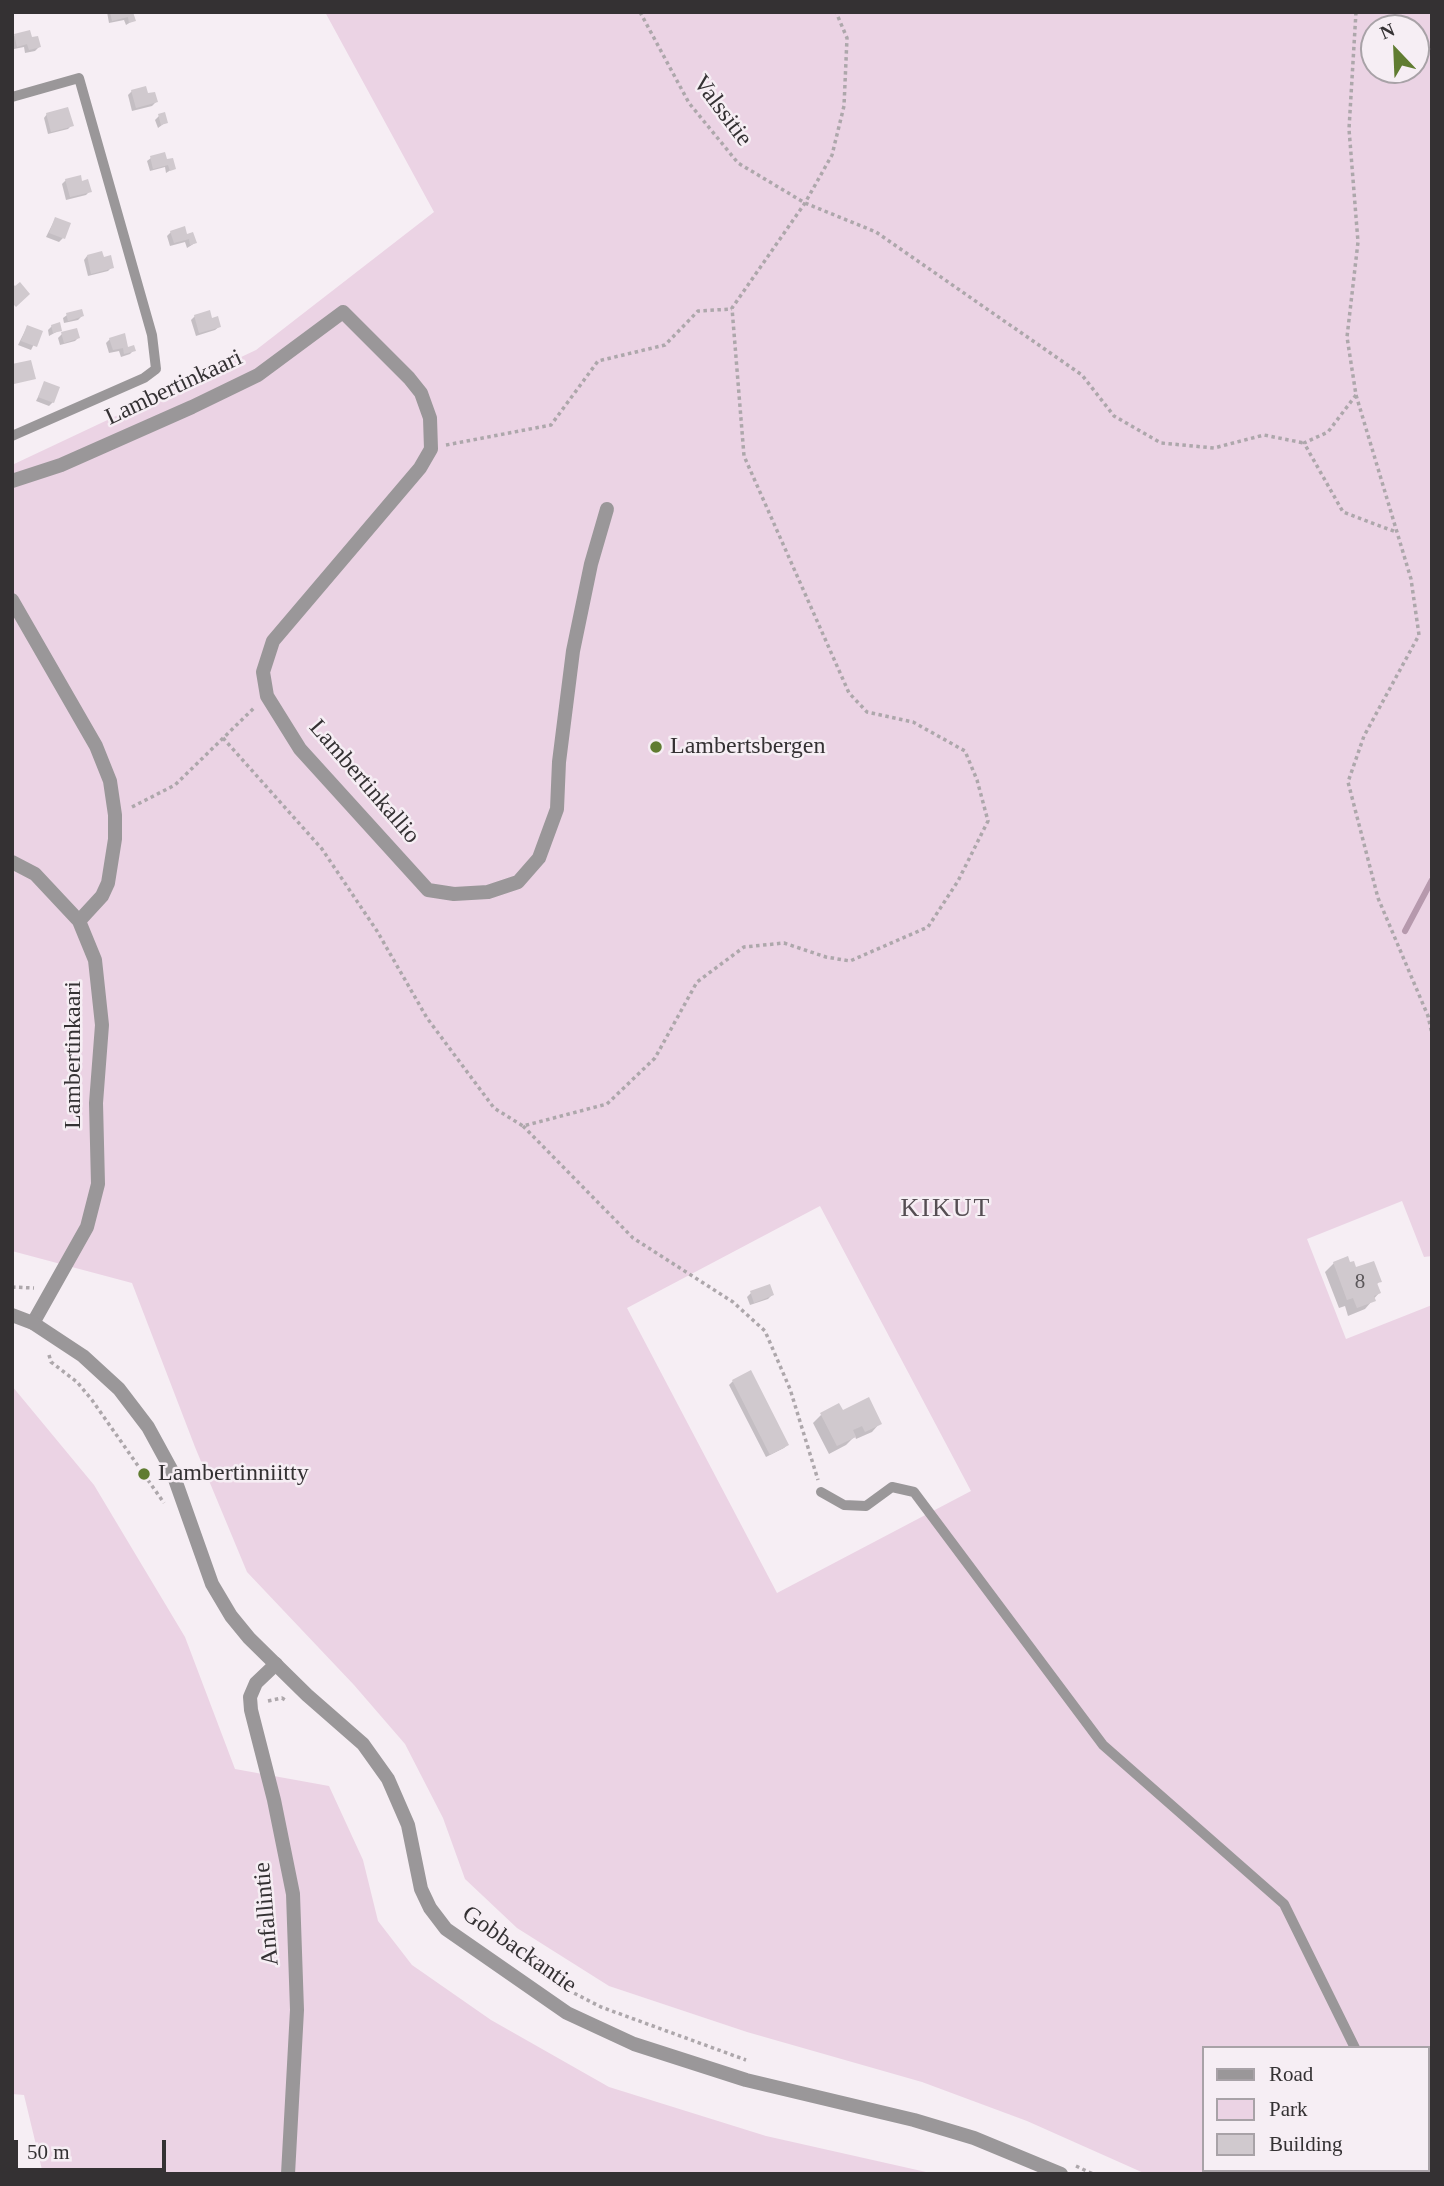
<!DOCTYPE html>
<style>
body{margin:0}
#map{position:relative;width:1444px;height:2186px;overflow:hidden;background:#f6eef4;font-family:Georgia,serif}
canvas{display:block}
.frame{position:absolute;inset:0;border:14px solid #343133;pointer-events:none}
.legend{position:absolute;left:1202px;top:2046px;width:228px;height:126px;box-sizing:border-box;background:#f6eef4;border:2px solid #a8a2a7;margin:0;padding:9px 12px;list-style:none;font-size:21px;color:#343133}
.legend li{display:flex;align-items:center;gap:14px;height:35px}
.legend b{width:35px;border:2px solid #a8a2a7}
.north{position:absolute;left:1360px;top:14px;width:70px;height:70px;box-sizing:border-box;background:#f6eef4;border:2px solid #a8a2a7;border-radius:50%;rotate:337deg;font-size:19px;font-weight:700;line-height:28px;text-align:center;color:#343133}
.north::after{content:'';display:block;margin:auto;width:24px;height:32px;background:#607c31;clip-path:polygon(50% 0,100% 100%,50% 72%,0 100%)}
.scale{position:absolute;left:14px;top:2140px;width:152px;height:32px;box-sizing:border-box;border:4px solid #343133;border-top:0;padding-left:9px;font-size:21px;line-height:24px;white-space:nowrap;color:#343133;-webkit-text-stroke:5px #f6eef4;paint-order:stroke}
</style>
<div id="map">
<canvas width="1444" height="2186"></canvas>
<div class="frame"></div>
<ul class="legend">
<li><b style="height:9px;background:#9a9799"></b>Road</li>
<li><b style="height:19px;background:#ebd3e4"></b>Park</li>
<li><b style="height:19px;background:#d0c9ce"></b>Building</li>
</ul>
<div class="north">N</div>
<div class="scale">50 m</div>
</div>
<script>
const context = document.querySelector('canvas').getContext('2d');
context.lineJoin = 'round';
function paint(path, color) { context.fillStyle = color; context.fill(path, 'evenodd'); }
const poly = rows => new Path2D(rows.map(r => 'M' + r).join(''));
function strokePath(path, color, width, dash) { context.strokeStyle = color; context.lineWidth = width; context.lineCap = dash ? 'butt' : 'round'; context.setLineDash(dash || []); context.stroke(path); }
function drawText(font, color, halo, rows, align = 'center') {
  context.font = font + ' Georgia,serif'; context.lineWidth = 5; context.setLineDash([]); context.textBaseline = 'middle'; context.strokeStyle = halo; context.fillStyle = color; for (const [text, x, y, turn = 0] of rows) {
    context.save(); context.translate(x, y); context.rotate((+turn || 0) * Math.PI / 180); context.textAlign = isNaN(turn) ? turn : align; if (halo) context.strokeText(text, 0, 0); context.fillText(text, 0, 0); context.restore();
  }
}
const green = poly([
 [325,12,1432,12,1432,1256,1424,1257,1402,1201,1307,1239,1346,1339,1432,1305,1432,2174,1146,2174,1027,2121,922,2082,747,2032,609,1986,517,1928,465,1879,443,1818,405,1744,354,1685,247,1572,195,1447,132,1283,12,1251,12,465,256,350,434,212],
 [1374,28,1416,28,1416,70,1374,70],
 [820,1206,971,1491,777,1593,627,1308],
 [1204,2048,1428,2048,1428,2170,1204,2170],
 [12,1386,94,1485,185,1637,235,1769,329,1786,363,1860,378,1921,412,1965,491,2020,609,2087,766,2136,935,2174,43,2174,24,2095,12,2094]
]);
const shadow = poly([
 [107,12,125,12,134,20,126,25,124,20,109,23],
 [15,35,30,39,39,47,35,51,25,53,24,47,14,49,12,38],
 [132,91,147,95,156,102,152,106,132,111,128,95],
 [47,114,72,125,68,129,48,134,44,118],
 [159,116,166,122,158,128,155,120],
 [151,158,166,162,174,168,166,173,165,167,150,171,147,161],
 [66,180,81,183,90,191,86,195,66,200,62,184],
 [55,219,63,238,59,242,46,237],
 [171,232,186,236,195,243,187,248,185,242,170,246,167,236],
 [87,256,103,259,112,267,108,271,88,276,84,260],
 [67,315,82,316,78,320,64,323,63,318],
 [195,316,211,320,219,327,215,330,196,336,191,320],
 [52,326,60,330,49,336,48,330],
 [27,327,40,332,31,350,18,345],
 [62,334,78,338,75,341,60,345,58,338],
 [110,339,127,349,134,350,130,354,121,357,119,351,109,353,106,343],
 [45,383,53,402,49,406,36,401],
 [1334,1263,1380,1281,1376,1285,1379,1293,1365,1309,1348,1316,1345,1306,1339,1308,1325,1272],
 [751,1293,772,1295,768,1299,750,1305,747,1297],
 [733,1381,787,1445,784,1448,766,1457,729,1385],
 [842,1412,880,1423,872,1432,856,1439,855,1436,846,1445,829,1454,813,1423,821,1415]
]);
const stream = poly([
 [1405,931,1432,880]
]);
const building = poly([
 [110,12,133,12,136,21,129,23,128,17,112,21],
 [30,30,32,37,38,36,41,47,29,50,27,44,17,47,14,34],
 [146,86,148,93,155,92,158,102,136,108,131,90],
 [68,107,74,126,51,132,46,113],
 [165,112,168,123,161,125,158,114],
 [165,152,167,159,173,158,176,169,170,171,168,165,153,169,150,156],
 [81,175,82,181,88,179,92,192,70,197,65,179],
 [55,217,71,223,65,239,49,233],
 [185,226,187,234,193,232,197,243,190,245,189,239,174,243,170,231],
 [102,251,104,257,111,255,114,268,91,274,87,255],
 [20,282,30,294,16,307,12,303,12,283,15,286],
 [82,309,84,316,68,321,66,313],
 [210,310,212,318,218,316,221,327,199,333,194,315],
 [60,322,62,331,53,333,51,325],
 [27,325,43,331,37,347,21,341],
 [77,328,80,338,64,343,61,332],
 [125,333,128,347,134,345,136,351,124,354,123,348,113,350,109,338],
 [31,360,36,379,14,384,12,364],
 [44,381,60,387,54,403,38,397],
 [1348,1256,1350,1262,1354,1261,1356,1267,1374,1261,1382,1282,1377,1283,1381,1293,1374,1296,1376,1301,1357,1308,1353,1298,1347,1300,1333,1262],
 [770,1284,774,1295,754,1303,750,1291],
 [751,1370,789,1445,770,1455,732,1380],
 [869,1397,882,1424,865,1432,862,1426,853,1430,856,1437,837,1446,820,1413,839,1403,843,1410]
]);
const path = poly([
 [640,12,689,103,738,163,805,203,876,232,1082,375,1114,416,1161,443,1214,448,1264,435,1304,443],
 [1356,12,1349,129,1358,242,1347,337,1356,395,1411,579,1419,635,1364,736,1348,782,1378,898,1428,1016,1432,1034],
 [1356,395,1328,432,1304,443,1343,512,1396,532],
 [446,445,551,425,598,361,665,345,698,311,732,309],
 [223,738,322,849,377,931,427,1018,494,1108,523,1126,607,1104,655,1058,697,982,744,947,784,943,826,957,850,961,928,927,958,881,988,821,977,780,965,751,913,722,867,712,849,693,744,456,732,308,805,203,832,155,844,106,847,38,836,12],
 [132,807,175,785,255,707],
 [523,1126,633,1238,733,1302,765,1331,790,1389,818,1480],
 [12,1287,34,1288],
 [49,1355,51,1362,77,1382,92,1400,164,1503],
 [268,1701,282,1698,287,1701],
 [568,1990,601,2007,746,2060],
 [1076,2166,1093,2174]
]);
const service = poly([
 [12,97,79,78,152,335,156,369,144,378,12,436],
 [821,1492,844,1505,866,1506,892,1487,914,1492,1103,1745,1284,1904,1355,2048],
 [1414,2170,1415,2174]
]);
const minor = poly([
 [12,481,61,465,192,407,258,375,343,312,409,378,421,393,430,418,431,449,420,468,273,641,263,672,267,696,300,749,428,890,454,894,488,892,518,882,539,858,557,809,559,762,573,651,591,564,607,509],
 [12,600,96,746,110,781,115,815,115,839,108,883,102,896,79,921],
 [12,862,35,874,79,921,95,960,102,1025,96,1103,98,1184,87,1227,33,1323],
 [276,1664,256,1683,250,1697,251,1710,274,1800,293,1894,297,2010,288,2174]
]);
const tertiary = poly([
 [12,1315,33,1323,83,1356,119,1389,148,1427,172,1471,212,1584,231,1616,249,1638,307,1695,363,1744,388,1779,408,1825,421,1889,430,1908,446,1929,567,2013,634,2044,746,2080,914,2120,974,2138,1061,2174]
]);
const markers = [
 [656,747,7,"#607c31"],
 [144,1474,7,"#607c31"]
];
const numberNames = [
 ["8",1360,1282]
];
const streetNames = [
 ["Valssitie",722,111,53],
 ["Lambertinkaari",174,388,-25],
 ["Lambertinkallio",364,782,49],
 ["Lambertinkaari",74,1055,-90],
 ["Anfallintie",267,1914,-95],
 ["Gobbackantie",519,1950,35]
];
const poiNames = [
 ["Lambertsbergen",670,747],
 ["Lambertinniitty",158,1474]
];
const neighbourhoodNames = [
 ["KIKUT",946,1209]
];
paint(green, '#ebd3e4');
paint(shadow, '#0003');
strokePath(stream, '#b699ad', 6);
paint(building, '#d0c9ce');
strokePath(path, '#ada7ab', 3.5, [3.5, 3.5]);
strokePath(service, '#9a9799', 10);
strokePath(minor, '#9a9799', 14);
strokePath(tertiary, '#9a9799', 14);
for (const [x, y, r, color] of markers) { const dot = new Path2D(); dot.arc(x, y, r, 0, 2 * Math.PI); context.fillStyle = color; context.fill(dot); strokePath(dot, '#f6eef4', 2.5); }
drawText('21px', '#5b575a', null, numberNames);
drawText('24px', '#343133', '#f6eef4', streetNames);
drawText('24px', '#343133', '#f6eef4', poiNames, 'left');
context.letterSpacing = '2px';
drawText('26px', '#554e53', '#f6eef4', neighbourhoodNames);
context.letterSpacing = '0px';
</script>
